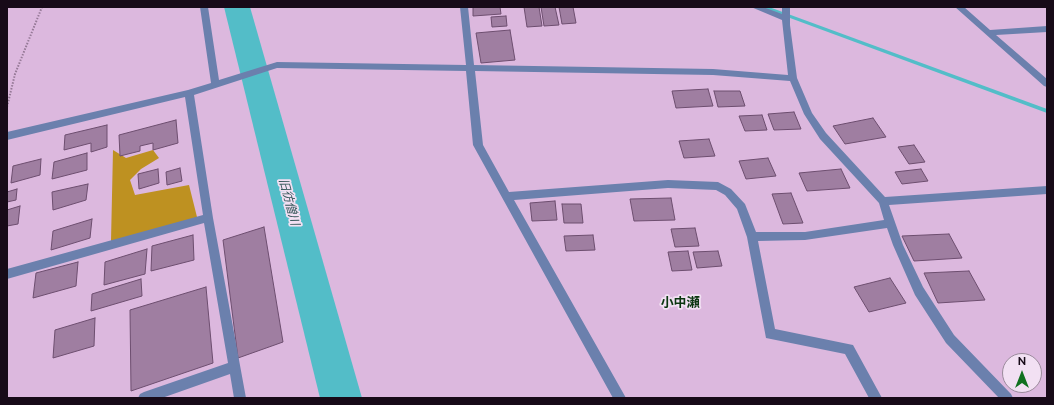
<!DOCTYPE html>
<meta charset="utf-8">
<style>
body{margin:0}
#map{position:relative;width:1054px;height:405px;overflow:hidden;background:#dcb8de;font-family:Raleway,sans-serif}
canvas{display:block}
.frame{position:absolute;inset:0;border:8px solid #170a18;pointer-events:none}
.north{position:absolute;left:1002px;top:353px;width:40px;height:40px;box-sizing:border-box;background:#f2e0f3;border:1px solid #9a8a9b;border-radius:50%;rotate:0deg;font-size:11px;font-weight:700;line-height:16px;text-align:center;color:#170a18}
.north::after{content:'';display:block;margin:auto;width:14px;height:18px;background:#117120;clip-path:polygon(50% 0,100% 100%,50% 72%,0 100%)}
</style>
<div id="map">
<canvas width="1054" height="405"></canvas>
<div class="frame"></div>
<div class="north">N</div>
</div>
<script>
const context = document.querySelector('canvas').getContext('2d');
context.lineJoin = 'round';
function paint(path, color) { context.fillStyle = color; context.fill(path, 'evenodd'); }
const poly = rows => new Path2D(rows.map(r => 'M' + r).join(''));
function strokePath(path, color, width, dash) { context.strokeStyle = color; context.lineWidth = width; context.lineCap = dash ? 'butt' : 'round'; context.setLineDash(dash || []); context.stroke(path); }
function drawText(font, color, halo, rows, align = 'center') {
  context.font = font + ' Raleway,"Noto Sans JP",sans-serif'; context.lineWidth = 3.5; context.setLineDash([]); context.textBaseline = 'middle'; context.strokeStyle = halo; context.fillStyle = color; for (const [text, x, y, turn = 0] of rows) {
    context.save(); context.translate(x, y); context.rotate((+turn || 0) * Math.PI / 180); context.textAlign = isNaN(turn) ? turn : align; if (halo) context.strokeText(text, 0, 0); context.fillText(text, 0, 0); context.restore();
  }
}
const forest = poly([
 [113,150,126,158,153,150,159,158,141,169,130,180,135,195,189,185,198,221,111,241]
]);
const stream = poly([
 [763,7,769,7,1047,109,1047,113,763,8,763,7]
]);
const river = poly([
 [224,7,250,7,362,398,320,398,224,7]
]);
const building = poly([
 [473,7,500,7,501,14,473,16,473,7],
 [524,7,539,7,542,26,527,27,524,7],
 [541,7,555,7,559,25,544,26,541,7],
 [559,7,573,7,576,23,562,24,559,7],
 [506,16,507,26,492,27,491,17,506,16],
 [510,30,515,60,481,63,476,33,510,30],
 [708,89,713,106,676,108,672,91,708,89],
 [714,91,740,91,745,106,718,107,714,91],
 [794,112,801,129,774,130,768,114,794,112],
 [762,115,767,130,745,131,739,116,762,115],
 [873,118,886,137,845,144,833,126,873,118],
 [176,120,178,143,153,150,153,143,140,146,140,151,120,156,119,135,176,120],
 [107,125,107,147,91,152,91,143,64,150,65,135,107,125],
 [709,139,715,156,684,158,679,141,709,139],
 [914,145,925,162,909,164,898,147,914,145],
 [87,153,87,170,52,179,54,162,87,153],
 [768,158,776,176,746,179,739,161,768,158],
 [41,159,40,175,11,183,13,166,41,159],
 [180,168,182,181,167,185,166,172,180,168],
 [158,169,159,183,139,189,138,174,158,169],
 [841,169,850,188,807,191,799,173,841,169],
 [921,169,928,181,902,184,895,172,921,169],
 [88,184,86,200,53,210,52,192,88,184],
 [17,189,16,200,7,202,7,192,17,189],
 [791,193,803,223,783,224,772,194,791,193],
 [671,198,675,220,634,221,630,199,671,198],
 [555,201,557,220,532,221,530,203,555,201],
 [562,204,581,204,583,223,564,223,562,204],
 [20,206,18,224,7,226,7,210,20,206],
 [92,219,90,238,51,250,53,231,92,219],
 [264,227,283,342,238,358,223,240,264,227],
 [695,228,699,246,675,247,671,229,695,228],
 [949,234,962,258,914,261,902,236,949,234],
 [193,235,194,260,151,271,152,246,193,235],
 [593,235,595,250,566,251,564,236,593,235],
 [147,249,145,274,104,285,105,262,147,249],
 [688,251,692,270,672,271,668,252,688,251],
 [718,251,722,266,697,268,693,252,718,251],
 [78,262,76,286,33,298,36,273,78,262],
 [969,271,985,300,938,303,924,273,969,271],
 [890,278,906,303,869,312,854,287,890,278],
 [141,279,142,296,91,311,92,294,141,279],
 [206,287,213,363,131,391,130,310,206,287],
 [95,318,94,346,53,358,55,330,95,318]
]);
const path = poly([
 [7,107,15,74,42,7]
]);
const minor = poly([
 [200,7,208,7,219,80,277,62,466,65,460,7,468,7,474,65,713,69,788,75,782,20,751,7,763,7,782,14,782,7,790,7,790,25,797,78,812,113,826,133,885,197,1047,186,1047,194,889,205,903,245,923,287,954,335,1011,394,1013,398,999,398,946,343,915,295,893,245,887,228,805,240,758,241,775,329,853,345,882,398,869,398,845,354,766,338,747,237,737,209,725,195,716,190,668,188,514,200,626,398,613,398,473,145,466,71,277,68,194,95,213,218,246,398,234,398,230,374,162,398,138,398,140,394,144,392,228,363,204,223,7,279,7,269,203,215,185,97,7,140,7,132,188,90,211,83,200,7],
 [475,71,713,75,790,81,804,114,820,139,879,203,884,220,805,232,756,232,745,204,731,189,718,182,668,180,509,192,483,145,475,71],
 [955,7,964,7,990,30,1047,26,1047,32,996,35,1047,79,1047,87,1044,86,955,7]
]);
const waterNames = [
 ["旧彷僧川",289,202,75]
];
const quarterNames = [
 ["小中瀬",680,303]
];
paint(forest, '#be9121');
paint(stream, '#53bdc8');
paint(river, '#53bdc8');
paint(building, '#9f7ea1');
strokePath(building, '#6d4e6f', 1);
strokePath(path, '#957996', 2, [1.5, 1.5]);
paint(minor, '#6b80ad');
drawText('italic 12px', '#355659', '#f2e0f3', waterNames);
drawText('bold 13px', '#0b3610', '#f2e0f3', quarterNames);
</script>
